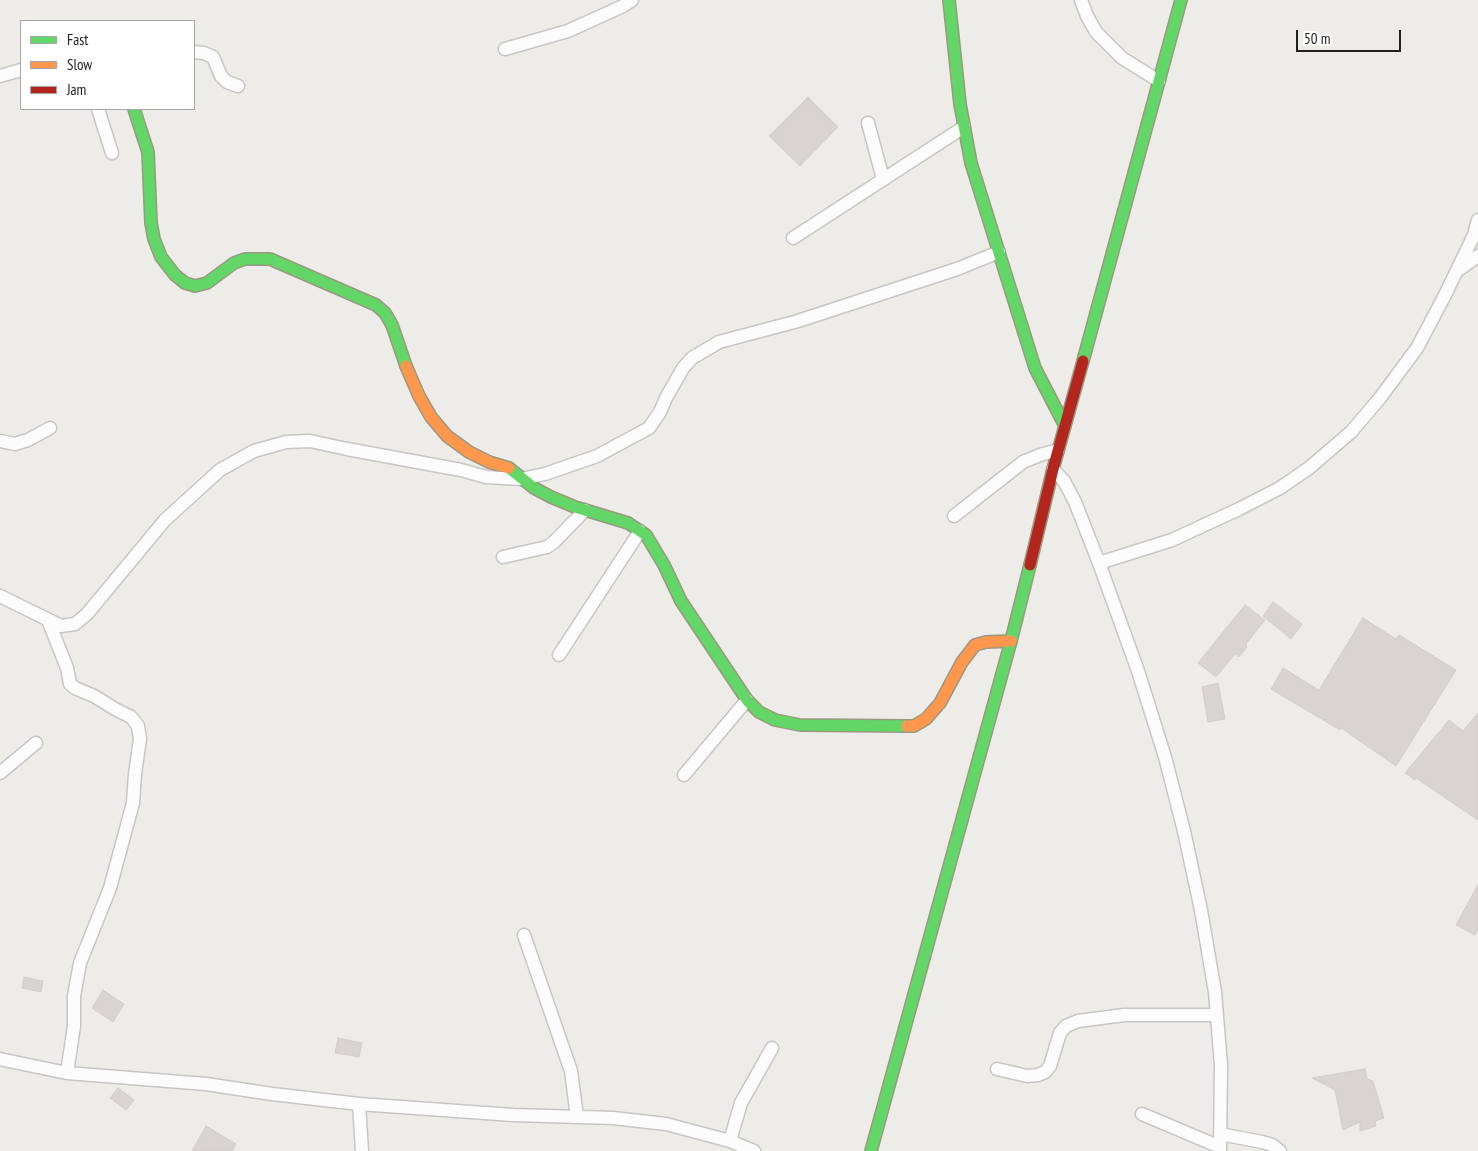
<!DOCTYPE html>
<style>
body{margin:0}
#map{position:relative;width:1478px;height:1151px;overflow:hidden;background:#eeece9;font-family:"PT Sans Narrow",sans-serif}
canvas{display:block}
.legend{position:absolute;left:20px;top:20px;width:175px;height:90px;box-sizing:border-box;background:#fff;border:1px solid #a6a6a6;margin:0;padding:6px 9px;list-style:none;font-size:15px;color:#202020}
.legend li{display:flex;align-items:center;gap:10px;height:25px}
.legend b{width:25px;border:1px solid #a6a6a6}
.scale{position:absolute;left:1296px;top:30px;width:105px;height:22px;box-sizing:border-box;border:2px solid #202020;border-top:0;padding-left:6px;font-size:15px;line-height:18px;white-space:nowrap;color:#202020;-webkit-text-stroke:4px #fff;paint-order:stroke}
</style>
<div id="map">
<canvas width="1478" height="1151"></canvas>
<ul class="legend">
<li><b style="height:6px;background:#63d668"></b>Fast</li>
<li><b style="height:6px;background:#ff974d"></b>Slow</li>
<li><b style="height:6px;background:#b3261e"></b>Jam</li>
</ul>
<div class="scale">50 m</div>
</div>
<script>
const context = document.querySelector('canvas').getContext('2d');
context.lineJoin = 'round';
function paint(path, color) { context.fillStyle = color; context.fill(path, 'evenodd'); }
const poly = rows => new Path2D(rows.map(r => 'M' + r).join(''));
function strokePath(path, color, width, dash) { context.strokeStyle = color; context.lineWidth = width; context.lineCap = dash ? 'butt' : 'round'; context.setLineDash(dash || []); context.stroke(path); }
const building = poly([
 [808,97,838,127,800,166,769,136,808,97],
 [1273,602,1302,624,1291,639,1263,616,1273,602],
 [1245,605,1265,620,1246,644,1247,647,1239,657,1235,654,1216,677,1198,663,1245,605],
 [1363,618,1396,639,1399,635,1456,670,1396,766,1341,728,1340,730,1271,689,1283,668,1319,690,1363,618],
 [1218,683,1225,719,1208,722,1202,687,1218,683],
 [1478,713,1478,820,1416,778,1415,780,1405,773,1449,720,1463,731,1478,713],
 [1478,885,1478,929,1475,935,1456,925,1478,885],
 [24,977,43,981,41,992,22,988,24,977],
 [103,990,124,1004,113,1022,92,1008,103,990],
 [338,1038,362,1043,359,1057,335,1053,338,1038],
 [1365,1069,1367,1079,1373,1081,1384,1118,1375,1121,1376,1126,1360,1131,1360,1122,1343,1130,1335,1090,1312,1078,1365,1069],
 [118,1088,134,1100,126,1110,110,1098,118,1088],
 [206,1126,236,1144,232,1151,192,1151,206,1126]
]);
const street = poly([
 [1081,0,1087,16,1096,32,1122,58,1159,81],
 [505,49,568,31,623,6,632,0],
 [194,52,204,53,213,57,221,76,227,82,238,86],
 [0,76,21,70],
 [98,109,112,153],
 [868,123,883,179],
 [793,238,964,127],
 [1458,270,1478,256],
 [0,441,15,444,28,440,50,428],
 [1053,469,1064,481,1075,502,1099,563,1138,671,1165,757,1184,831,1201,910,1215,992,1221,1065,1220,1151],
 [954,516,1023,462,1040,455,1058,450],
 [503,557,547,547,554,542,585,510],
 [1099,563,1172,540,1239,509,1280,488,1309,468,1351,432,1380,398,1417,348,1444,297,1474,235,1478,220],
 [0,596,61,626,75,624,87,614,165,520,220,470,254,451,286,442,310,441,347,449,461,470,486,477,521,479,545,474,597,456,649,428,660,412,666,398,683,368,692,358,719,342,798,321,957,269,999,252],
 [48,620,67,668,70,684,75,688,94,696,115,709,131,717,138,726,140,739,135,774,133,803,110,888,80,963,74,996,74,1026,67,1073],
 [559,655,640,531],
 [0,773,36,743],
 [684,775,747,700],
 [524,935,571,1071,577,1117],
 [0,1059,67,1073,206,1084,272,1094,359,1104,513,1115,613,1118,666,1124,730,1141,754,1151],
 [997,1069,1027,1076,1038,1075,1045,1072,1050,1066,1060,1033,1066,1026,1078,1021,1124,1015,1216,1015],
 [359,1104,362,1151],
 [1142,1114,1220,1147],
 [1220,1134,1262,1142,1272,1145,1280,1151],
 [730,1141,741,1103,772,1048]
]);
const fast = poly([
 [949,0,960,104,971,163,1035,368,1065,426],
 [134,109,148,152,151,223,154,239,161,257,175,275,185,283,195,286,207,283,234,263,245,259,270,259,376,305,385,313,392,325,406,366],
 [1083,361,1181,0],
 [509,468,534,488,551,497,575,507,628,523,646,535,664,565,681,601,747,700,759,712,775,720,800,725,907,726],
 [871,1151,1011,641,1030,565]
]);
const slow = poly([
 [406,366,419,396,431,417,447,436,469,452,489,462,509,468],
 [907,726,914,726,926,719,940,703,962,662,975,645,986,642,1011,641]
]);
const jam = poly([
 [1030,565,1053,469,1083,361]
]);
paint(building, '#d7d4d1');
strokePath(building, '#d1cdca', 1);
strokePath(street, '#c7c6c5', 15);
strokePath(fast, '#9a997f', 14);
strokePath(slow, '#9a997f', 14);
strokePath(jam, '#9a997f', 14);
strokePath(street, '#fcfcfc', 12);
strokePath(fast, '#63d668', 11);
strokePath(slow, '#ff974d', 11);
strokePath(jam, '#b3261e', 11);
</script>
